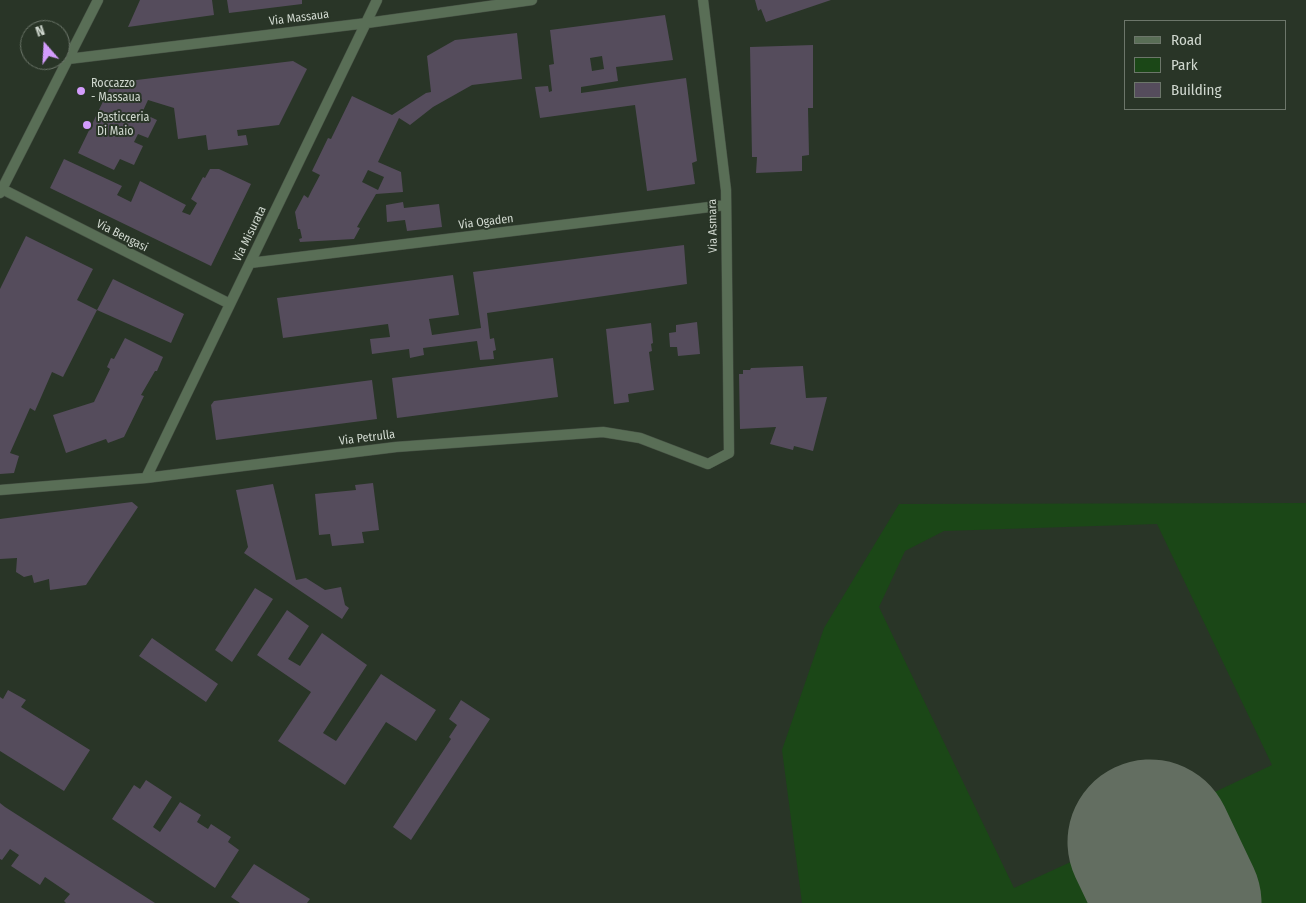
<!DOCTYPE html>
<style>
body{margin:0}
#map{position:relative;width:1306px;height:903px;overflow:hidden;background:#293527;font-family:"Fira Sans Condensed",sans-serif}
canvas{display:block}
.legend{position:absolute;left:1124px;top:20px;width:162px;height:90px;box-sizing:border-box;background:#293527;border:1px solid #6c766a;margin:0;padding:6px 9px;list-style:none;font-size:15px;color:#d0d8cf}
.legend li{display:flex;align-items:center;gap:10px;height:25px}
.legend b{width:25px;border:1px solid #6c766a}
.north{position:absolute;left:20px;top:20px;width:50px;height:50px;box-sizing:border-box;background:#293527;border:1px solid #6c766a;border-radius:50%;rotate:341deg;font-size:14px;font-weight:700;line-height:20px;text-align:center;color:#d0d8cf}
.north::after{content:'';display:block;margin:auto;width:18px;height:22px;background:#d39cfc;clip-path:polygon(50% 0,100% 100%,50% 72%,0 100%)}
</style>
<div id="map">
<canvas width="1306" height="903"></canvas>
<ul class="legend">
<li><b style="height:6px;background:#596e56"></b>Road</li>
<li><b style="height:14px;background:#1b4717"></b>Park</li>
<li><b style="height:14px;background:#554c5c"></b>Building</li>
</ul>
<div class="north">N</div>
</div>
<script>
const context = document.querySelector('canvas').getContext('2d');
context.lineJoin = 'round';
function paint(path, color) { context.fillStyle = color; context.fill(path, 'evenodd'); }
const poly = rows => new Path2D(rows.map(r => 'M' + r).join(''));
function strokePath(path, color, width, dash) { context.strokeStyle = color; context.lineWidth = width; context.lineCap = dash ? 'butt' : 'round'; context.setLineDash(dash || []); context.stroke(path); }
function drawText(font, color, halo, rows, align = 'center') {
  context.font = font + ' "Fira Sans Condensed",sans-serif'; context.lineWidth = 4; context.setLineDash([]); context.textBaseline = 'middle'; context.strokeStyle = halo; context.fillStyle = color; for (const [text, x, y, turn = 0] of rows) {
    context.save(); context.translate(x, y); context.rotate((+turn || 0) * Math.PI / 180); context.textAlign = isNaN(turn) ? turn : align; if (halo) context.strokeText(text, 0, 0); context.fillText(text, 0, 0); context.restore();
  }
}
const green = poly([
 [1306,503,1306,903,1253,903,1202,798,1272,765,1157,524,944,531,905,551,879,607,1014,888,1075,860,1096,903,802,903,782,750,824,628,899,504]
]);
const runway = poly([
 [1150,842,1179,903]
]);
const building = poly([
 [140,0,212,0,214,15,128,27],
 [227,0,302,0,302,4,229,13],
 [755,0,831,0,766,22,761,9,758,11],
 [665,15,673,60,616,67,618,81,581,87,581,93,686,78,697,161,692,163,695,184,647,191,635,105,540,118,535,87,548,86,549,92,552,91,549,65,554,64,550,30],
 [602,56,604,69,592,71,590,58],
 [517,33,522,79,472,85,433,107,410,125,399,118,378,162,401,172,403,192,376,194,357,227,360,228,354,239,300,242,299,239,302,238,300,229,298,229,295,212,304,195,308,198,312,190,320,175,312,171,328,138,331,139,352,96,392,115,426,93,431,92,427,56,455,40],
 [368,170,384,177,378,190,362,182],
 [813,45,813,108,808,108,809,155,802,156,802,171,756,173,757,157,752,157,750,47],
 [293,61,307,69,279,125,237,130,238,136,246,135,248,145,208,150,206,135,178,139,174,108,148,100,142,113,157,120,148,138,138,134,134,142,143,146,134,165,120,159,114,170,78,153,112,83],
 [64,159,122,186,117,195,131,202,140,181,186,205,182,212,190,215,197,203,191,199,203,177,205,178,210,169,219,169,251,184,211,266,50,188],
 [403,202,404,208,439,204,442,227,407,231,405,220,387,222,386,205],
 [26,236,93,269,77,300,97,310,113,279,184,314,171,343,97,310,63,377,52,372,35,411,30,408,10,453,19,456,14,473,0,474,0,289],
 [684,245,687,284,487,313,490,339,494,338,496,350,493,351,494,359,480,360,477,341,423,348,424,355,410,358,409,349,372,354,370,339,390,337,388,324,283,338,277,298,453,275,459,315,429,319,432,335,481,328,473,272],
 [697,322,700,354,678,356,677,347,670,347,669,333,676,332,676,325],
 [651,323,653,343,651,344,652,351,649,352,654,390,628,394,629,402,614,404,606,329],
 [125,338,163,357,157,371,155,371,141,395,144,396,124,437,108,443,106,439,66,453,53,415,94,402,110,369,107,367,111,358,114,359],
 [553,358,558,397,397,418,392,378],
 [803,366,806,398,827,397,813,451,794,446,793,450,770,444,776,427,740,429,739,374,743,374,743,370,750,370,751,368],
 [372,380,377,419,216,440,211,405,214,401],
 [373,483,379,530,362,532,364,543,332,546,330,534,319,535,315,494,356,490,355,485],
 [273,484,296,580,306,578,325,590,341,587,345,605,349,608,342,619,244,553,248,547,236,490],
 [132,502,138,507,86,585,50,590,49,579,34,583,32,575,24,577,16,572,17,558,0,559,0,519],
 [255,588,273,599,232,662,215,650],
 [287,610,309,626,288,659,300,666,322,633,367,665,323,733,336,741,381,674,436,710,416,741,386,722,345,785,278,741,311,692,257,655],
 [152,638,218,684,206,702,139,656],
 [8,690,26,700,21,707,90,750,64,791,0,751,0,697,3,699],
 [461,700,490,719,411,840,393,827,451,739,449,737,457,725,449,719],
 [146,780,172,797,153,827,160,832,180,802,201,815,197,822,208,829,211,824,231,837,228,842,239,850,215,888,112,819,134,785,140,789],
 [0,803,5,807,155,903,66,903,64,901,70,894,45,877,40,885,11,866,19,855,10,849,2,860,0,859],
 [254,864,310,899,307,903,240,903,231,897]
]);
const street = poly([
 [68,59,367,23,532,0],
 [2,189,230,304],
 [0,193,98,0],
 [250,263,726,205],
 [146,478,377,0],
 [0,490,146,478,396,447,603,432,640,438,708,464,729,453,726,190,703,0]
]);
const markers = [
 [81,91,5,"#d39cfc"],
 [87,125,5,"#d39cfc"]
];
const streetNames = [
 ["Via Massaua",299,18,-7],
 ["Via Ogaden",486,222,-7],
 ["Via Asmara",713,226,-91],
 ["Via Misurata",250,234,-64],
 ["Via Bengasi",122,236,27],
 ["Via Petrulla",367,438,-7]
];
const poiNames = [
 ["Roccazzo",91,84],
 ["- Massaua",91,98],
 ["Pasticceria",97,118],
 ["Di Maio",97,132]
];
paint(green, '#1b4717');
strokePath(runway, '#636e61', 165);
paint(building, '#554c5c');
strokePath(street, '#475245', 11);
strokePath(street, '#596e56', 10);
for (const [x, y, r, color] of markers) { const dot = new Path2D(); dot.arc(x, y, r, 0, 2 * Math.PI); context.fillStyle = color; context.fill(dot); strokePath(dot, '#293527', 2); }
drawText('12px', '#d0d8cf', '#293527', streetNames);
drawText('12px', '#d0d8cf', '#293527', poiNames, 'left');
</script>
